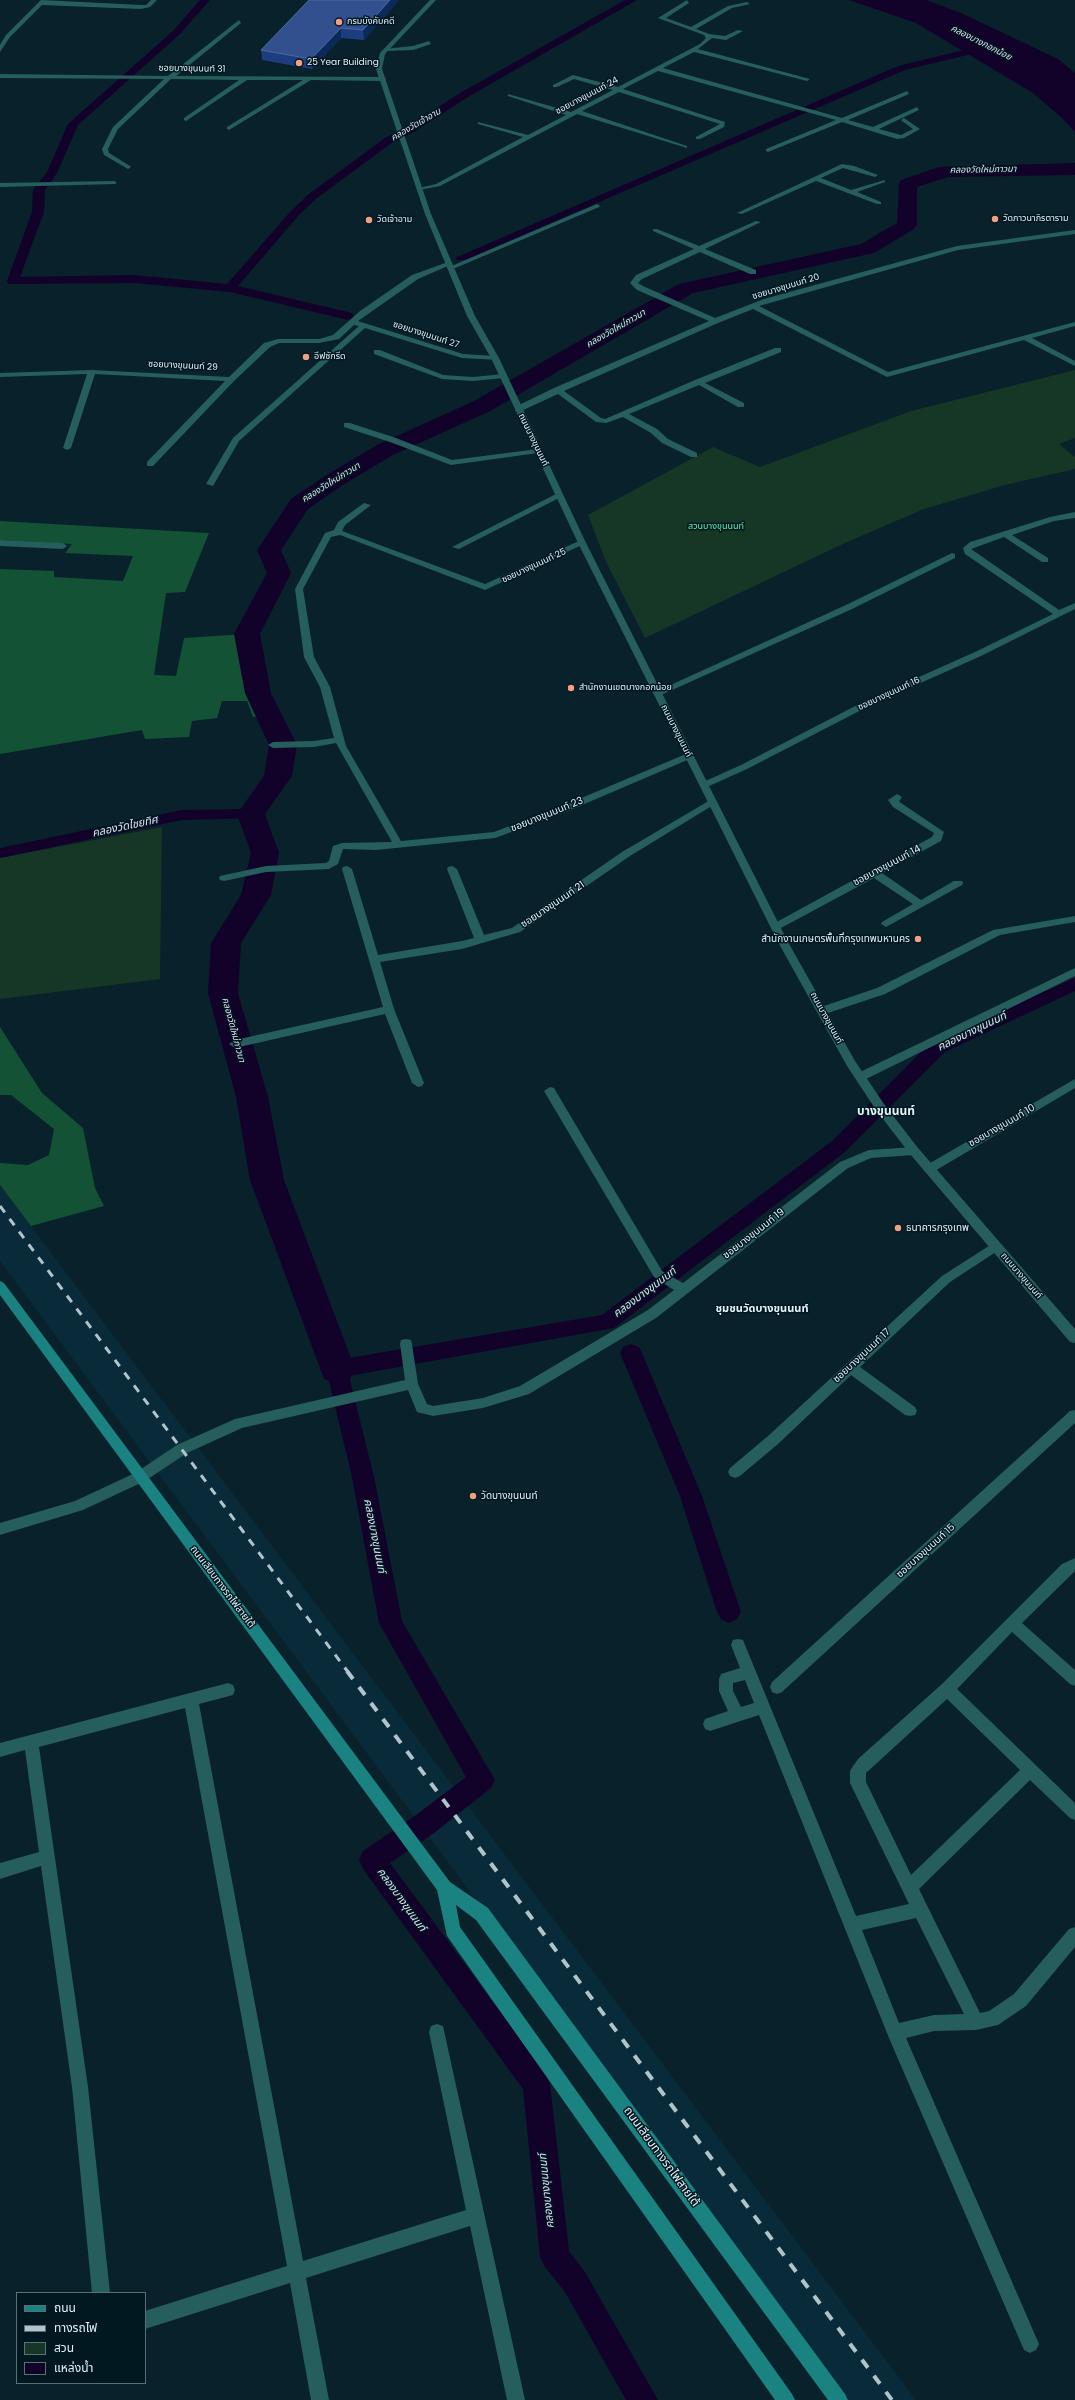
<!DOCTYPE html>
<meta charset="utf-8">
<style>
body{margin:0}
#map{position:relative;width:1075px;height:2400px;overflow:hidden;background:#08212b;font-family:Poppins,"Noto Sans Thai",sans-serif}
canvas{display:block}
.legend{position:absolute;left:16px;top:2292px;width:130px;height:92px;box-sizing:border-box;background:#011821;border:1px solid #5b6f77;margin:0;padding:5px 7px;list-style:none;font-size:12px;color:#e3f2f9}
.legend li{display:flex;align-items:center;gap:8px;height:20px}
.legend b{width:20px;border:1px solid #5b6f77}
</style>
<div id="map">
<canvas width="1075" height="2400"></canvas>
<ul class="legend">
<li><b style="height:5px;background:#1a8281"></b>ถนน</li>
<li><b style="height:5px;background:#b2c4cb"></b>ทางรถไฟ</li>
<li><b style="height:11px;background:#163626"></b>สวน</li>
<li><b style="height:11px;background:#120229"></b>แหล่งน้ำ</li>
</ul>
</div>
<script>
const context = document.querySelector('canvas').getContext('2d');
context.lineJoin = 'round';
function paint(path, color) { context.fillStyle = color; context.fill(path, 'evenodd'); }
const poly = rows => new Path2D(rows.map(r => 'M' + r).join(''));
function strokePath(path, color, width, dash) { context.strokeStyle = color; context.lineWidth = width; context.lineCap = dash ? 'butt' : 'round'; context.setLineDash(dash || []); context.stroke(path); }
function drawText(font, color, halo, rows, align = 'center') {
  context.font = font + ' Poppins,"Noto Sans Thai",sans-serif'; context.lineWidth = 3; context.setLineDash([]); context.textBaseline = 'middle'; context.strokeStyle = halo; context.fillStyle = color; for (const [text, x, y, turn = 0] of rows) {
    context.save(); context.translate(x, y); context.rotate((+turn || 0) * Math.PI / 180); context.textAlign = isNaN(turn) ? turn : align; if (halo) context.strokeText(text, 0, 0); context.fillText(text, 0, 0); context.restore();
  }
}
const built = poly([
 [0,1185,916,2400,849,2400,0,1261]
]);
const green = poly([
 [1075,370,1075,438,1059,444,1075,457,1075,469,1005,485,924,509,847,542,645,638,606,562,588,515,713,447,760,467,911,411],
 [162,827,160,979,0,999,0,858]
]);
const forest = poly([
 [0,521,209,533,185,592,166,593,154,675,176,676,184,638,245,634,275,714,253,717,247,701,222,701,217,718,192,721,189,737,145,739,142,730,0,754,0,569,54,571,54,577,123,581,133,556,65,553,72,544,0,540],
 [0,1027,42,1093,83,1128,95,1188,104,1206,31,1226,0,1185,0,1163,28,1165,49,1155,54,1129,11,1095,0,1095]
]);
const water = poly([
 [849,0,926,0,961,13,1058,59,1075,73,1075,132,1063,119,1033,93,916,23]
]);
const canal = poly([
 [200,0,210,0,179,35,78,125,57,173,45,190,44,212,20,277,134,275,227,284,291,211,309,194,385,138,406,128,460,93,625,0,637,0,468,97,414,132,393,142,317,198,299,215,238,286,352,313,354,316,352,319,348,320,230,292,134,283,9,284,7,281,32,212,33,190,47,172,68,124,173,31,200,0],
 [989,44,994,47,992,49,905,70,465,260,457,260,455,258,898,66,989,44],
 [251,809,257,810,259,814,257,818,182,820,0,858,0,848,182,810,251,809],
 [1075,978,1075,991,945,1052,846,1151,614,1328,349,1376,374,1477,402,1621,495,1780,491,1788,434,1833,390,1863,546,2074,550,2084,569,2251,585,2272,658,2400,626,2400,565,2292,545,2267,540,2257,523,2089,363,1869,359,1860,363,1851,416,1815,466,1777,379,1623,352,1477,326,1369,329,1363,337,1360,602,1315,832,1141,931,1042,1075,978],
 [631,1344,639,1347,642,1353,702,1496,741,1612,737,1619,729,1623,721,1619,717,1612,680,1496,620,1353,623,1347,631,1344]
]);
const river = poly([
 [1075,163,1075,175,948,177,917,187,917,225,914,229,874,253,693,293,490,411,393,455,341,486,308,509,281,550,291,573,260,634,271,693,297,745,292,776,265,814,279,853,271,895,241,943,238,993,268,1097,284,1180,355,1369,350,1379,337,1384,324,1379,250,1180,236,1097,208,993,211,943,241,895,251,853,237,814,264,776,269,745,245,693,234,634,267,573,257,550,291,499,325,476,377,445,474,401,679,284,861,244,897,223,899,184,901,180,939,167,1075,163]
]);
const minor = poly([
 [41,0,141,5,146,5,151,0,157,0,150,7,141,9,42,5,10,37,0,52,0,45,6,35,41,0],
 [687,0,689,3,666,18,691,27,728,6,747,2,750,4,732,8,696,29,709,34,725,36,738,30,743,31,726,40,712,38,698,49,810,79,807,81,694,52,663,68,842,118,907,91,909,94,848,120,873,127,917,107,919,110,879,129,901,135,913,129,902,121,901,120,904,118,920,129,904,138,897,139,842,122,768,152,766,151,766,149,836,120,658,71,623,89,725,122,724,127,700,139,696,139,696,137,720,124,619,92,582,111,687,146,687,148,577,114,440,186,419,190,419,188,436,184,523,137,478,124,478,122,528,135,566,115,508,96,508,94,571,112,613,90,574,79,557,87,553,87,553,85,573,75,618,87,700,44,706,38,704,35,658,18,687,0],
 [239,20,241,23,176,76,383,77,386,79,383,81,311,80,229,130,227,129,227,127,303,80,247,80,186,121,184,120,184,118,239,80,171,79,118,129,108,149,109,153,130,166,131,167,128,169,104,155,102,149,113,127,164,79,0,78,0,74,168,76,239,20],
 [429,41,431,44,413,50,387,51,384,49,413,46,429,41],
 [842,164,854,166,878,175,875,177,843,168,821,178,851,190,885,180,885,182,857,192,881,202,881,204,877,204,816,181,742,214,737,213,842,164],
 [114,181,116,182,116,184,0,187,0,183,114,181],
 [597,204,600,206,599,207,453,269,447,268,597,204],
 [756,221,761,222,705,249,756,270,756,274,750,274,700,252,642,279,638,283,643,286,715,318,764,299,957,246,1075,230,1075,234,958,250,759,306,888,372,1075,322,1075,326,1032,338,1075,361,1075,366,1024,340,887,377,753,309,718,323,564,391,601,418,605,419,695,380,775,348,781,348,781,352,705,383,744,403,744,407,738,407,699,385,629,414,657,429,668,439,697,453,697,457,691,457,662,443,651,433,623,417,606,423,596,422,558,394,521,411,515,411,515,407,554,388,709,321,637,290,630,283,636,275,694,249,653,231,653,229,657,229,699,246,756,221],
 [448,262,450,263,450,265,418,279,358,321,463,354,495,356,498,356,498,360,462,358,365,328,239,441,213,486,206,484,233,438,359,326,354,325,339,339,319,343,279,343,270,347,234,381,153,466,147,466,147,462,225,381,95,374,71,448,67,450,63,448,87,374,0,377,0,373,92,370,229,377,264,343,278,339,319,339,333,335,360,311,412,275,448,262],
 [374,350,380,350,443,375,473,377,503,374,507,376,503,378,473,381,442,379,374,354,374,350],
 [344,423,350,423,396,438,452,460,538,449,542,451,538,453,451,465,390,442,344,427,344,423],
 [556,494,563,496,459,549,452,547,556,494],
 [364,503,371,505,345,525,342,531,485,584,579,541,586,543,485,590,340,535,331,537,303,589,314,657,330,687,346,746,401,841,494,832,560,807,686,754,692,754,692,758,568,811,495,838,376,850,343,849,338,864,329,869,266,872,224,881,220,880,219,878,220,876,266,866,326,863,329,861,333,846,342,843,392,842,336,743,314,747,273,748,268,745,273,742,314,741,334,738,320,687,304,657,295,589,325,533,334,530,338,522,364,503],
 [1075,512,1075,518,1054,521,1012,535,1048,558,1048,562,1042,562,1004,537,971,549,1059,610,1075,603,1075,609,981,656,869,706,747,769,707,787,701,787,701,783,741,765,863,702,975,652,1053,614,965,554,963,548,970,542,1050,517,1075,512],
 [0,540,63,543,67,546,63,549,0,546,0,540],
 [952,553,955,554,955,558,852,609,661,695,655,695,653,693,846,605,952,553],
 [897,794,902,797,899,801,901,803,944,832,941,841,882,873,921,900,954,881,962,881,963,883,962,885,886,927,881,924,882,922,913,904,874,878,781,928,773,928,772,926,773,924,932,837,934,833,893,807,888,800,897,794],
 [712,799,717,802,715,804,630,856,520,932,462,949,380,962,394,1009,424,1083,422,1086,418,1087,412,1083,385,1014,235,1048,229,1044,235,1040,383,1007,342,869,343,867,347,866,352,869,378,955,462,941,474,938,447,869,448,867,452,866,457,869,484,935,512,928,622,852,712,799],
 [1075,916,1075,922,1000,935,885,994,822,1015,817,1011,818,1008,877,988,993,930,1075,916],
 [1075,968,1075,976,864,1080,860,1081,854,1077,856,1074,1075,968],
 [1075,1079,1075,1088,933,1172,925,1172,923,1169,925,1166,1075,1079],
 [550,1087,554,1088,662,1271,683,1283,840,1162,869,1150,914,1147,920,1151,914,1155,871,1158,848,1168,656,1318,529,1394,483,1408,433,1416,417,1412,408,1390,242,1428,187,1453,145,1481,83,1510,0,1535,0,1523,75,1501,135,1473,177,1445,235,1419,405,1380,400,1344,401,1340,406,1339,411,1340,412,1344,418,1384,427,1404,433,1406,483,1398,520,1386,648,1310,674,1290,654,1277,544,1091,550,1087],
 [995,1242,999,1244,1001,1247,999,1250,950,1282,860,1367,915,1407,917,1411,915,1415,910,1416,905,1415,851,1375,778,1444,740,1476,735,1478,730,1476,728,1472,730,1468,768,1436,942,1276,995,1242],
 [1075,1410,1075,1423,782,1692,777,1694,772,1692,770,1687,772,1682,1070,1411,1075,1410],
 [1075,1558,1075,1571,1022,1623,1075,1670,1075,1686,1070,1684,1012,1632,957,1689,1075,1803,1075,1820,1070,1818,1030,1780,919,1889,980,2013,989,2011,1014,1994,1069,1929,1075,1927,1075,1947,1026,2006,998,2025,976,2030,934,2031,906,2038,1039,2344,1036,2350,1030,2353,1024,2350,889,2038,759,1715,710,1731,705,1729,703,1724,705,1719,728,1711,719,1691,719,1679,721,1674,740,1668,731,1645,733,1640,738,1639,743,1640,856,1916,909,1904,850,1783,850,1771,853,1766,859,1758,942,1684,1062,1564,1075,1558],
 [745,1680,754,1703,741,1707,733,1691,733,1683,745,1680],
 [947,1699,1020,1770,911,1875,866,1782,866,1773,947,1699],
 [916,1918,964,2014,934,2015,899,2023,862,1930,916,1918],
 [228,1683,233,1685,235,1690,233,1695,199,1704,303,2261,466,2210,429,2032,431,2026,437,2024,443,2026,525,2400,507,2400,470,2226,306,2278,329,2400,311,2400,290,2283,145,2329,145,2311,287,2266,185,1708,39,1747,88,2087,110,2293,92,2293,72,2087,41,1866,0,1879,0,1863,39,1852,25,1750,0,1757,0,1743,228,1683]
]);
const tertiary = poly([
 [430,0,436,0,385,54,382,69,431,214,475,316,499,358,586,543,788,942,855,1061,884,1104,918,1148,1075,1329,1075,1343,1070,1342,910,1154,876,1110,847,1066,778,942,578,543,491,358,467,316,425,214,376,69,380,53,430,0]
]);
const secondary = poly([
 [0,1281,4,1283,450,1882,488,1908,845,2394,848,2400,828,2400,476,1920,456,1905,460,1927,792,2394,795,2400,775,2400,447,1936,437,1890,0,1295,0,1281]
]);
const railFar1 = poly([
 [0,1206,348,1672]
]);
const rail = poly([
 [347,1671,892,2400]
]);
const wall = poly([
 [399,0,364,40,341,38,312,69,262,60,261,50]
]);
const shadedWall = poly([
 [390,0,399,0,364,40,363,30],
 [341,28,341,38,312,69,311,59]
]);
const building = poly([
 [309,0,390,0,363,30,341,28,311,59,261,50,309,0]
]);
const markers = [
 [339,22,4,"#f39f82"],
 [299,63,4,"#f39f82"],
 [995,219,4,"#f39f82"],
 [369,220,4,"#f39f82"],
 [306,357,4,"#f39f82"],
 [571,688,4,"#f39f82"],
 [918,939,4,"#f39f82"],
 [898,1228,4,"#f39f82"],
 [473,1496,4,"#f39f82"]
];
const farPoinames = [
 ["กรมบังคับคดี",347,22],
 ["25 Year Building",307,63],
 ["วัดภาวนาภิรตาราม",1003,219],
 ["วัดเจ้าอาม",377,220],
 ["อีฟซักรีด",314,357],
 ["สำนักงานเขตบางกอกน้อย",579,688]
];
const farWaternames = [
 ["คลองบางกอกน้อย",981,43,27],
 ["คลองวัดเจ้าอาม",416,125,-30],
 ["คลองวัดใหม่ภาวนา",983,170,-1],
 ["คลองวัดใหม่ภาวนา",616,329,-30],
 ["คลองวัดใหม่ภาวนา",331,483,-32],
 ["คลองวัดใหม่ภาวนา",233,1030,75]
];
const farStreetnames = [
 ["ซอยบางขุนนนท์ 31",192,69,1],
 ["ซอยบางขุนนนท์ 24",587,96,-28],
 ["ซอยบางขุนนนท์ 20",786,287,-17],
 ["ซอยบางขุนนนท์ 27",426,335,18],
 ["ซอยบางขุนนนท์ 29",183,366,3],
 ["ถนนบางขุนนนท์",533,440,64],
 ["ซอยบางขุนนนท์ 25",534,566,-25],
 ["ซอยบางขุนนนท์ 16",889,694,-25],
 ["ถนนบางขุนนนท์",676,731,63],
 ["ถนนบางขุนนนท์",826,1018,61],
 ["ถนนบางขุนนนท์",1021,1276,49]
];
const farParknames = [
 ["สวนบางขุนนนท์",716,527]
];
const streetNames = [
 ["ซอยบางขุนนนท์ 23",547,815,-22],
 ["ซอยบางขุนนนท์ 14",887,866,-28],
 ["ซอยบางขุนนนท์ 21",553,905,-34],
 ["ซอยบางขุนนนท์ 10",1002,1126,-30],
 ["ซอยบางขุนนนท์ 19",754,1234,-38],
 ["ซอยบางขุนนนท์ 17",862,1356,-43],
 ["ซอยบางขุนนนท์ 15",926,1551,-42],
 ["ถนนเลียบทางรถไฟสายใต้",222,1587,53]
];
const poiNames = [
 ["สำนักงานเกษตรพื้นที่กรุงเทพมหานคร",910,939,"right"],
 ["ธนาคารกรุงเทพ",906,1228],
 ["วัดบางขุนนนท์",481,1496]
];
const waterNames = [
 ["คลองวัดไชยทิศ",125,827,-12],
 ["คลองบางขุนนนท์",972,1032,-26],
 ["คลองบางขุนนนท์",645,1293,-37],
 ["คลองบางขุนนนท์",374,1536,79],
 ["คลองบางขุนนนท์",401,1900,54],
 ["คลองบางขุนนนท์",547,2191,-96]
];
const neighbourhoodNames = [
 ["ชุมชนวัดบางขุนนนท์",762,1309]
];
const quarterNames = [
 ["บางขุนนนท์",886,1112]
];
const nearStreetnames = [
 ["ถนนเลียบทางรถไฟสายใต้",661,2157,54]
];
paint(built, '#092b39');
paint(green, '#163626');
paint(forest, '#145236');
paint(water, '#120229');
paint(canal, '#120229');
paint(river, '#120229');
paint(minor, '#265e5d');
paint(tertiary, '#265e5d');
paint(secondary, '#1a8281');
strokePath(railFar1, '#b2c4cb', 3, [8, 8]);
strokePath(rail, '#b2c4cb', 4, [10, 10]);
paint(wall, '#1c3d80');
paint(shadedWall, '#0b2959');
paint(building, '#31508d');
strokePath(building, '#4d6a9e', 1);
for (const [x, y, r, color] of markers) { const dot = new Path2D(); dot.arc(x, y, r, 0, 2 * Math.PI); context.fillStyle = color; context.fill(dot); strokePath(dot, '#011821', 1.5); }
drawText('9px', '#e3f2f9', '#011821', farPoinames, 'left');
drawText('italic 9px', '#e5e0f7', '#011821', farWaternames);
drawText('9px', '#e3f2f9', '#011821', farStreetnames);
drawText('9px', '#60f3ae', '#011821', farParknames);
drawText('10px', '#e3f2f9', '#011821', streetNames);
drawText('10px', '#e3f2f9', '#011821', poiNames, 'left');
drawText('italic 11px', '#e5e0f7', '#011821', waterNames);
drawText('bold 11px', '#e3f2f9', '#011821', neighbourhoodNames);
drawText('bold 12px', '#e3f2f9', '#011821', quarterNames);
drawText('12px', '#e3f2f9', '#011821', nearStreetnames);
</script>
